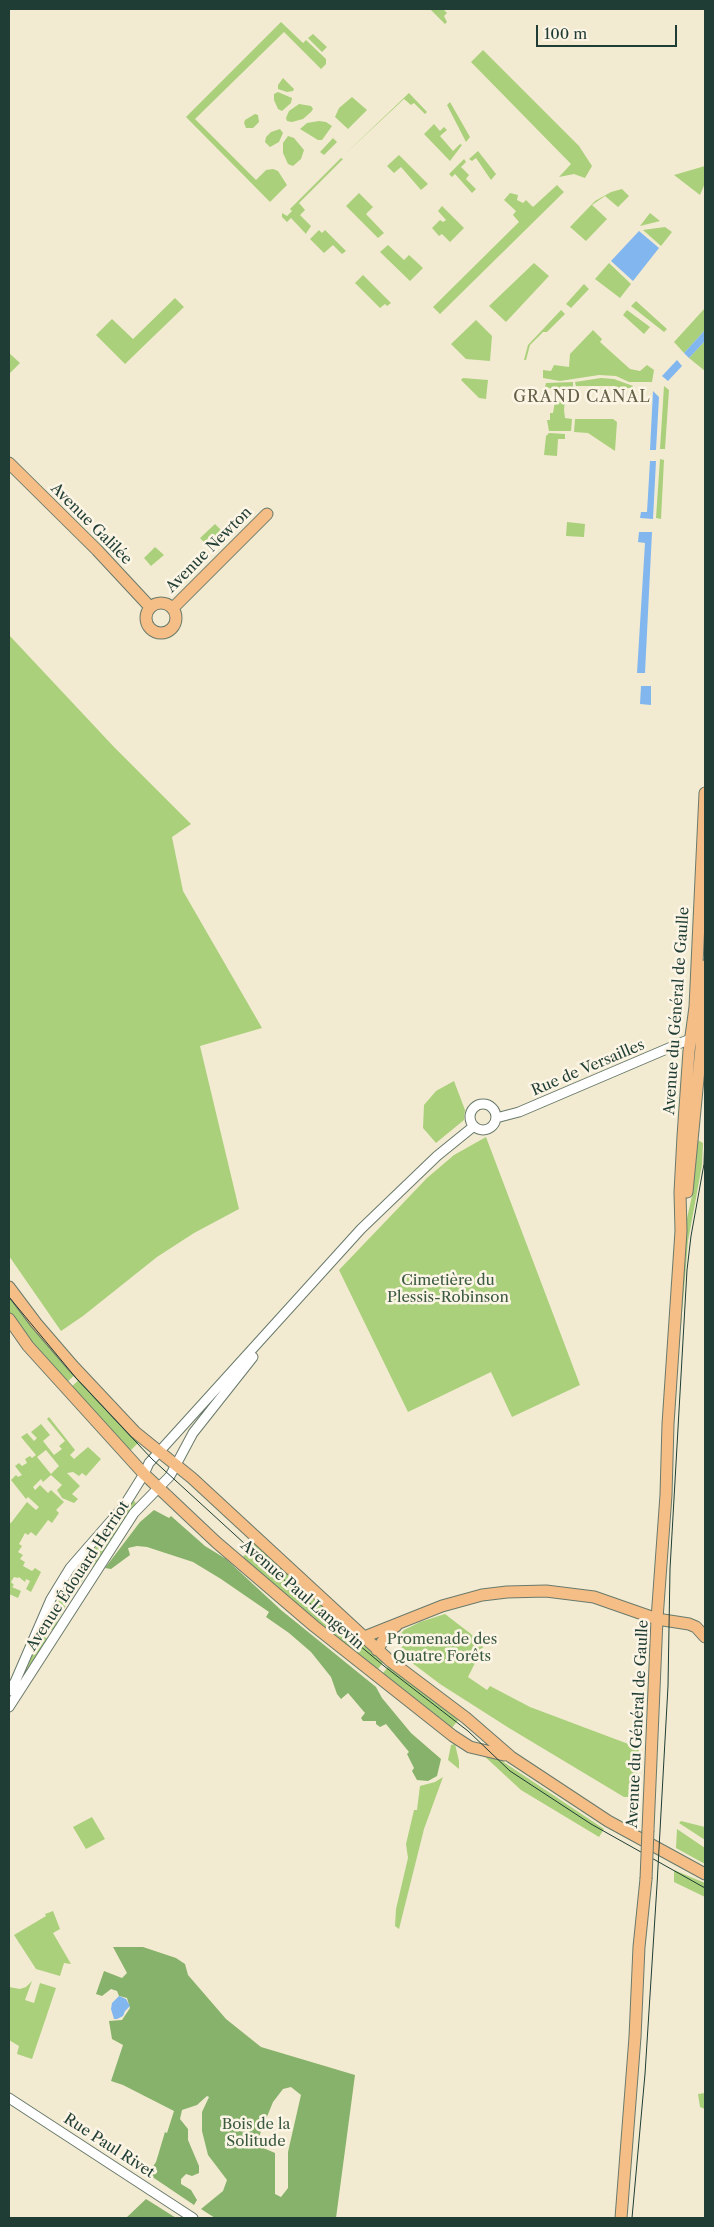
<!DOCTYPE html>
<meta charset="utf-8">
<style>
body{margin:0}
#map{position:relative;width:714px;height:2227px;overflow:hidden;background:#f2ebd1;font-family:"Libre Caslon Text",serif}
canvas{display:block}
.frame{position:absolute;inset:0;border:10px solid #1f3d34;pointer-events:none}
.scale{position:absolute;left:536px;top:25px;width:141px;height:22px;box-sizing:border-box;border:2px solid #1f3d34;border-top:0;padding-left:6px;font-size:15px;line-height:18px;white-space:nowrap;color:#1f3d34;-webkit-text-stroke:4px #fcf5e5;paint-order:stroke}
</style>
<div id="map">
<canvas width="714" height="2227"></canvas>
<div class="frame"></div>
<div class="scale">100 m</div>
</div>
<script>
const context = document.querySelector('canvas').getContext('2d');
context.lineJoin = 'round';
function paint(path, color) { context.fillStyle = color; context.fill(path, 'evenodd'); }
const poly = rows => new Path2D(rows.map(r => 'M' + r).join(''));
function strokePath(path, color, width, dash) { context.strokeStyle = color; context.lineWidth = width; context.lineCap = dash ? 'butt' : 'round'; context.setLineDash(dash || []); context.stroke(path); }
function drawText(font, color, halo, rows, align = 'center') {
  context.font = font + ' "Libre Caslon Text",serif'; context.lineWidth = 5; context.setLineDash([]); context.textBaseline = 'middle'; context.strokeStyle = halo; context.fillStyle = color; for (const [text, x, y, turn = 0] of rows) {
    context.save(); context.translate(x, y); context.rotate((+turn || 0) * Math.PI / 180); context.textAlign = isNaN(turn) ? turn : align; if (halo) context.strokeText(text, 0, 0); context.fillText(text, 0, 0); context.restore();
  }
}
const green = poly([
 [430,9,443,9,447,13,444,16,447,22,445,24],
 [281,22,303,43,306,40,326,59,326,64,321,69,284,32,195,119,256,180,266,170,273,169,278,171,287,185,270,202,186,117],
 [313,34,327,47,322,52,308,38],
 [483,50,579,146,592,166,585,178,574,174,559,177,571,164,471,62],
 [283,78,294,89,293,91,287,92,278,89,278,85],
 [278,92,292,98,291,103,282,111,278,109,274,100,274,94],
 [409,93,427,112,425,114,414,103,411,105,404,99,343,156],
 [352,97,367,110,348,129,335,117,339,108],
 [450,102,470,137,466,142,447,105],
 [299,104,311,106,313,109,311,112,303,119,292,122,287,121,286,118,289,111],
 [255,114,258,115,259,122,253,128,246,128,244,123,245,120],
 [319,121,326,122,332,126,322,140,318,140,300,129,307,123],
 [434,124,440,131,444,127,447,130,440,136,453,151,460,144,462,145,450,161,424,134],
 [280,129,283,133,279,142,270,147,265,142,266,137,271,132],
 [288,136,294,138,304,150,301,159,293,166,288,164,283,153,283,143],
 [333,138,337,142,324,155,320,152],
 [478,151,496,174,491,180,476,158,472,161,469,159],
 [399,155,428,184,421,190,401,167,394,173,387,166],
 [341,158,343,159,299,203,305,210,300,215,311,226,307,232,306,234,291,218,287,222,282,217,282,213,287,216,292,211,290,209],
 [464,159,466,162,461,167,469,175,466,179,476,189,472,193,455,174,452,177,449,174],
 [705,166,705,183,700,195,674,175],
 [557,185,564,192,440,314,433,307,519,222,513,215,516,211,504,200,510,193,518,195,517,200,523,203,526,200,533,207],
 [622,189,629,196,618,207,605,196,592,205,607,219,586,241,570,227,595,201,611,192],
 [359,193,373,207,366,214,384,233,378,238,346,206],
 [442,206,464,228,450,242,442,234,439,236,432,228,440,220,443,222,446,220,438,211],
 [650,213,660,221,640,226],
 [665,227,672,232,661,246,643,230],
 [319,230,322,233,325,230,346,251,342,254,333,245,324,253,310,239],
 [388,245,404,260,409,255,423,268,410,281,380,252],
 [534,263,549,276,506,322,489,306],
 [609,263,631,284,620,298,595,279],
 [363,275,391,303,387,306,385,304,380,308,355,283],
 [584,284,589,289,571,308,566,304],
 [175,298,184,307,125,364,96,335,112,319,133,339],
 [636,301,667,329,664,332,631,306],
 [705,308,705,330,684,353,674,342],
 [561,310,565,314,547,332,543,332,530,345,526,360,524,360,528,345],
 [627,310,650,327,644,334,623,315],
 [476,320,492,336,490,361,466,359,451,344],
 [593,330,602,339,600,342,630,369,640,371,647,365,654,370,652,382,629,382,616,376,599,375,560,381,543,378,543,370,551,371,554,365,569,367,570,354],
 [705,341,705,371,689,358],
 [9,353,20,363,9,374],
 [463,378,488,380,486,399,479,398,461,380],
 [601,378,614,379,633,386,633,388,627,388,626,391,616,390,615,386,576,386,575,382],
 [573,382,573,387,566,388,564,410,565,418,572,419,571,431,549,431,547,420,550,420,550,413,553,413,557,390,545,387,546,383],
 [664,386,669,390,665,449,660,449],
 [575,419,613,419,617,422,615,451,588,433,574,432],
 [549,433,565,434,565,439,558,439,557,456,544,455,546,436],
 [660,459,664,460,661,519,656,518],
 [567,522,585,524,584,537,566,536],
 [215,524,221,530,207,545,200,538],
 [155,547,164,555,151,566,144,558],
 [9,635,114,747,191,824,172,837,183,891,262,1028,200,1046,239,1209,194,1233,157,1257,83,1316,61,1331,9,1256],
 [454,1081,465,1110,464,1120,436,1143,423,1128,424,1105,436,1091],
 [486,1137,580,1385,512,1417,491,1372,408,1412,339,1270,427,1178,454,1155],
 [698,1140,703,1143,702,1165,688,1241,681,1325,680,1325,686,1223,693,1191],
 [9,1290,78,1372,66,1383,9,1314],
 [82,1377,141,1440,130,1451,70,1388],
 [49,1417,75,1450,70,1455,74,1459,88,1447,101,1459,86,1476,82,1473,79,1476,73,1472,67,1473,80,1486,72,1494,78,1499,74,1503,62,1498,57,1490,62,1485,51,1475,43,1482,41,1479,33,1487,35,1490,40,1485,48,1493,51,1490,64,1502,56,1510,59,1513,52,1523,48,1520,36,1536,31,1532,28,1535,25,1533,19,1544,22,1546,18,1552,23,1555,20,1559,25,1562,23,1566,32,1571,35,1568,41,1572,31,1592,26,1589,30,1581,26,1579,25,1582,19,1577,18,1578,14,1577,11,1582,14,1585,12,1587,21,1591,18,1598,9,1594,9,1522,11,1523,27,1502,36,1510,39,1507,28,1497,26,1499,11,1480,16,1475,18,1477,22,1475,15,1466,19,1463,22,1466,27,1463,25,1459,30,1456,32,1458,36,1455,21,1437,27,1433,34,1441,37,1438,31,1432,41,1424,50,1435,43,1441,54,1455,62,1449,59,1446,65,1441,47,1419],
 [46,1450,59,1466,51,1474,37,1457],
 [133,1500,136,1503,93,1567,83,1563],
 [255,1544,385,1660,375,1673,241,1559],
 [82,1570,85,1573,84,1578,62,1611,53,1631,45,1626,47,1622,76,1572],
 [445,1614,471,1634,483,1647,468,1677,487,1690,490,1686,530,1707,639,1748,636,1797,624,1797,509,1728,440,1684,399,1653,402,1647,401,1644,396,1642,397,1638,404,1630,420,1622],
 [41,1635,48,1639,25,1672],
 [390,1664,459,1719,451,1729,380,1677],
 [455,1744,459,1761,459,1769,448,1760,451,1745],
 [482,1754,499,1759,604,1829,599,1837,521,1790],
 [443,1777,424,1829,399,1929,395,1926,396,1909,408,1858,406,1844,414,1810,417,1810,420,1786,435,1782],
 [92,1817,105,1839,86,1849,73,1827],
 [681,1821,705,1827,705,1840,679,1823],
 [677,1829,705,1848,705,1864,676,1848],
 [674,1870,705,1883,705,1897,674,1882],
 [53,1911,60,1929,53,1933,71,1964,64,1963,60,1976,36,1969,14,1935,46,1916,45,1914],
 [32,1981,25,2000,34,2003,40,1983,56,1988,32,2059,17,2054,19,2046,9,2040,9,1987,20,1989,26,1987],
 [705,2093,705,2109,700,2107,698,2094]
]);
const forest = poly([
 [154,1510,169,1518,171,1516,205,1546,226,1559,281,1610,376,1687,382,1698,411,1733,441,1759,437,1776,428,1781,417,1780,412,1771,414,1768,407,1754,409,1752,386,1724,380,1727,376,1724,376,1721,363,1721,361,1718,365,1713,348,1693,341,1699,337,1694,331,1677,311,1652,289,1633,266,1617,269,1612,221,1579,193,1562,147,1547,137,1546,128,1548,130,1555,111,1569,105,1568,140,1522],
 [113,1947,143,1947,176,1958,185,1964,188,1975,226,2019,261,2047,355,2075,336,2218,215,2218,201,2209,223,2191,227,2180,208,2155,202,2131,202,2112,209,2097,207,2096,197,2105,182,2110,180,2119,188,2129,188,2140,199,2166,199,2173,192,2176,186,2174,181,2179,181,2184,191,2190,197,2200,194,2205,148,2174,156,2162,165,2132,167,2133,174,2111,123,2085,111,2081,123,2045,112,2039,109,2021,122,2020,130,2008,127,1998,119,1996,117,1991,111,1989,102,1996,96,1994,104,1971,122,1978,127,1973],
 [291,2087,301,2095,288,2152,288,2188,281,2197,275,2194,275,2153,261,2147,260,2134,273,2102,283,2089],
 [146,2199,173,2216,176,2218,126,2218]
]);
const water = poly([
 [639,231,659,248,633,281,611,261],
 [705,330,705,341,689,358,684,353],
 [677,360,682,366,668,381,662,376],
 [653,391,659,397,656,450,650,450],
 [650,461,656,461,653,519,640,518,641,512,647,512],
 [639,532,652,532,645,673,637,673,645,543,638,542],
 [641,686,651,686,651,705,640,704],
 [119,1996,126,1999,130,2006,125,2011,123,2016,117,2019,114,2019,111,2009,112,2003]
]);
const minor = poly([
 '470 1117a13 13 0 1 1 26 0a13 13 0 1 1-26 0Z',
 [496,1118,519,1112,690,1039],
 [9,1691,15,1682,51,1599,70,1568,124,1506,144,1474,149,1463,361,1229,437,1156,474,1126],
 [9,1707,134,1513,170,1476,193,1433,253,1357],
 [9,2098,193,2218]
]);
const major = poly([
 [9,463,97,550,150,607],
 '146 618a15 15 0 1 1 30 0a15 15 0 1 1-30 0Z',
 [173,608,267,514],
 [687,1192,701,1048,705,966],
 [9,1287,36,1323,73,1366,135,1432,192,1478,389,1660,466,1718,511,1757,608,1821,705,1874],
 [9,1319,28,1346,144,1474,216,1542,314,1626,453,1736,470,1747,504,1755],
 [364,1637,442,1606,482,1595,507,1592,546,1591,594,1597,657,1619,689,1624,696,1627,705,1637],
 [377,1650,390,1630,396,1626],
 [648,1830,657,1619,666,1495,668,1424,681,1231,680,1192,683,1136,689,1051,695,1007,705,793],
 [621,2218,635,2037,639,1947,646,1879]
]);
const tram = poly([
 [9,1297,76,1378,152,1459,315,1608,384,1666,468,1731,510,1771,591,1824,705,1888],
 [632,2218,645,2074,657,1885,668,1686,670,1569,687,1270,691,1236,704,1164,705,1136]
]);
const majorBridge = poly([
 [646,1879,648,1830]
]);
const streetNames = [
 ["Avenue Galilée",91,524,45],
 ["Avenue Newton",209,550,-45],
 ["Avenue du Général de Gaulle",677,1011,-86],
 ["Rue de Versailles",588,1068,-23],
 ["Avenue Édouard Herriot",78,1576,-57],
 ["Avenue Paul Langevin",302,1595,41],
 ["Avenue du Général de Gaulle",638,1724,-87],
 ["Rue Paul Rivet",109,2146,33]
];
const parkNames = [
 ["Cimetière du",448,1281],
 ["Plessis-Robinson",448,1298],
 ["Promenade des",442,1640],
 ["Quatre Forêts",442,1657],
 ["Bois de la",256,2125],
 ["Solitude",256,2142]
];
const neighbourhoodNames = [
 ["GRAND CANAL",582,397]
];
paint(green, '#aad07b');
paint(forest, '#87b26b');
paint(water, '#81b6ef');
strokePath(minor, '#697a6b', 11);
strokePath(major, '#697a6b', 13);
strokePath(minor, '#fff', 9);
strokePath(major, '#f6be87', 11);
strokePath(tram, '#1f3d34', 1);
strokePath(majorBridge, '#697a6b', 13, []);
strokePath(majorBridge, '#f6be87', 11);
drawText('15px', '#1f3d34', '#fcf5e5', streetNames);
drawText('15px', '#3b5a42', '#fcf5e5', parkNames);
context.letterSpacing = '1px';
drawText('16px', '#646147', '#fcf5e5', neighbourhoodNames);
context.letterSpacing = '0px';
</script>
